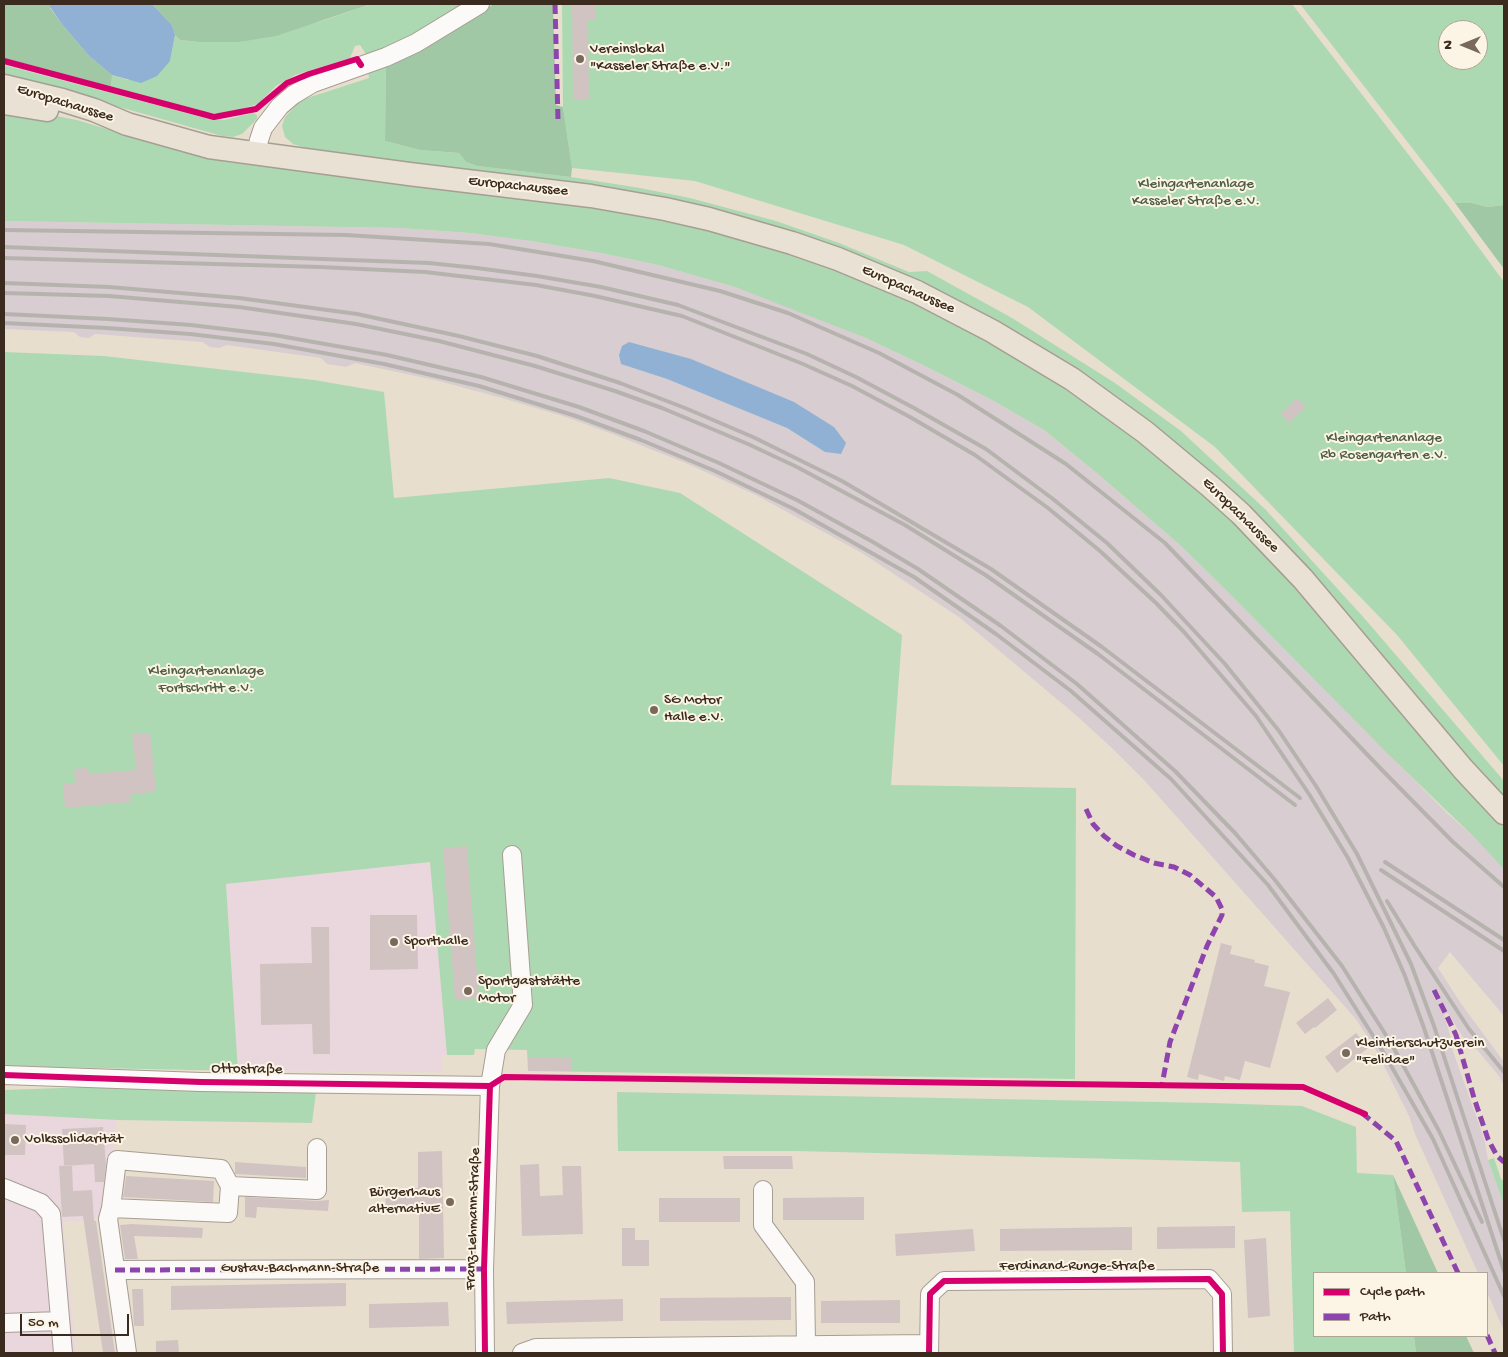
<!DOCTYPE html>
<meta charset="utf-8">
<style>
body{margin:0}
#map{position:relative;width:1508px;height:1357px;overflow:hidden;background:#e8dece;font-family:"Gochi Hand",sans-serif}
canvas{display:block}
.frame{position:absolute;inset:0;border:5px solid #3b2a1e;pointer-events:none}
.legend{position:absolute;left:1313px;top:1272px;width:175px;height:65px;box-sizing:border-box;background:#fcf5e5;border:1px solid #afa495;margin:0;padding:6px 9px;list-style:none;font-size:15px;color:#3b2a1e}
.legend li{display:flex;align-items:center;gap:10px;height:25px}
.legend b{width:25px;border:1px solid #afa495}
.north{position:absolute;left:1438px;top:20px;width:50px;height:50px;box-sizing:border-box;background:#fcf5e5;border:1px solid #afa495;border-radius:50%;rotate:270deg;font-size:14px;font-weight:700;line-height:20px;text-align:center;color:#3b2a1e}
.north::after{content:'';display:block;margin:auto;width:18px;height:22px;background:#78695c;clip-path:polygon(50% 0,100% 100%,50% 72%,0 100%)}
.scale{position:absolute;left:20px;top:1314px;width:109px;height:22px;box-sizing:border-box;border:2px solid #3b2a1e;border-top:0;padding-left:6px;font-size:15px;line-height:18px;white-space:nowrap;color:#3b2a1e;-webkit-text-stroke:4px #fcf5e5;paint-order:stroke}
</style>
<div id="map">
<canvas width="1508" height="1357"></canvas>
<div class="frame"></div>
<ul class="legend">
<li><b style="height:6px;background:#d6006c"></b>Cycle path</li>
<li><b style="height:6px;background:#8e44ad"></b>Path</li>
</ul>
<div class="north">N</div>
<div class="scale">50 m</div>
</div>
<script>
const context = document.querySelector('canvas').getContext('2d');
context.lineJoin = 'round';
function paint(path, color) { context.fillStyle = color; context.fill(path, 'evenodd'); }
const poly = rows => new Path2D(rows.map(r => 'M' + r).join(''));
function strokePath(path, color, width, dash) { context.strokeStyle = color; context.lineWidth = width; context.lineCap = dash ? 'butt' : 'round'; context.setLineDash(dash || []); context.stroke(path); }
function drawText(font, color, halo, rows, align = 'center') {
  context.font = font + ' "Gochi Hand",sans-serif'; context.lineWidth = 4; context.setLineDash([]); context.textBaseline = 'middle'; context.strokeStyle = halo; context.fillStyle = color; for (const [text, x, y, turn = 0] of rows) {
    context.save(); context.translate(x, y); context.rotate((+turn || 0) * Math.PI / 180); context.textAlign = isNaN(turn) ? turn : align; if (halo) context.strokeText(text, 0, 0); context.fillText(text, 0, 0); context.restore();
  }
}
const built = poly([
 [430,861,447,1055,441,1055,443,1072,238,1071,226,884],
 [4,1113,117,1120,104,1219,63,1222,76,1353,4,1353]
]);
const industrial = poly([
 [4,221,400,228,470,233,531,241,601,253,658,265,735,287,800,311,866,338,929,368,992,400,1044,430,1098,474,1181,546,1226,590,1447,813,1476,839,1504,860,1504,1016,1450,952,1438,968,1462,1005,1504,1062,1504,1085,1499,1076,1474,1046,1464,1039,1448,1013,1444,1015,1450,1035,1451,1046,1484,1138,1488,1160,1504,1205,1504,1331,1487,1292,1487,1273,1478,1273,1415,1134,1409,1116,1374,1046,1355,1018,1145,781,1113,749,1077,716,959,617,862,553,758,496,688,464,615,435,566,417,502,398,439,381,355,363,346,367,327,364,321,358,227,345,219,348,210,347,202,342,95,334,89,338,80,337,74,332,4,329],
 [621,364,834,427,825,452,787,428,667,379]
]);
const green = poly([
 [371,4,473,4,450,18,369,56,366,54,360,45,355,46,350,58,295,75,276,86,258,104,224,114,202,112,111,88,112,75,128,80,170,61,175,35,180,40,199,42,239,42,322,21],
 [562,4,1292,4,1449,207,1504,282,1504,766,1397,635,1215,447,1028,307,904,245,695,181,572,168,563,107],
 [1300,4,1504,4,1504,205,1487,207,1472,203,1455,203],
 [1448,30,1478,30,1478,60,1448,60],
 [386,64,385,141,420,150,459,153,466,162,477,166,571,177,640,188,690,198,776,221,839,243,909,272,927,271,1012,318,1115,383,1181,431,1265,509,1365,619,1504,781,1504,802,1185,454,840,251,377,159,309,149,293,144,285,137,282,126,285,117,301,100,369,78,368,71],
 [4,65,209,119,224,120,253,113,257,115,257,119,242,134,233,137,222,136,87,98,4,76],
 [4,106,77,120,173,149,234,163,620,208,792,251,957,320,1102,409,1236,520,1504,824,1504,866,1503,868,1479,842,1389,755,1226,590,1181,546,1098,474,1044,430,992,400,929,368,866,338,735,287,658,265,601,253,531,241,470,233,400,228,4,221],
 [4,352,104,356,314,380,384,392,394,498,609,478,680,493,902,635,891,785,1076,788,1075,1079,528,1071,527,1050,475,1049,474,1055,447,1055,430,862,226,884,238,1071,4,1066],
 [148,1085,316,1092,312,1123,117,1120,4,1114,4,1090],
 [617,1092,1212,1103,1302,1106,1356,1127,1357,1173,1393,1175,1406,1273,1314,1273,1314,1336,1414,1336,1416,1353,1294,1353,1290,1211,1242,1212,1240,1162,795,1151,618,1151],
 [1494,1158,1501,1179,1504,1181,1504,1205,1488,1160]
]);
const forest = poly([
 [4,4,50,4,50,8,61,23,89,56,112,75,111,88,4,58],
 [152,4,371,4,276,36,239,42,199,42,180,40,175,35,172,25],
 [494,4,553,4,556,105,563,107,572,168,571,177,477,166,466,162,459,153,420,150,385,141,386,64,476,15],
 [1455,203,1472,203,1487,207,1504,205,1504,269],
 [1393,1175,1438,1273,1406,1273],
 [1414,1336,1466,1336,1474,1353,1416,1353]
]);
const water = poly([
 [50,4,152,4,172,25,175,35,170,61,157,76,141,83,112,75,89,56,61,23,50,7],
 [629,342,691,359,794,402,834,427,846,443,841,454,825,452,787,428,667,379,621,364,619,355,622,346]
]);
const building = poly([
 [572,4,596,4,596,19,588,19,589,100,573,100],
 [1297,398,1306,407,1289,423,1281,414],
 [150,733,156,791,130,795,131,802,65,808,63,784,75,783,74,769,88,768,89,774,136,770,132,734],
 [467,846,479,998,455,1000,443,848],
 [370,915,417,915,418,969,370,970],
 [311,927,329,927,330,1054,313,1054,312,1024,261,1025,260,964,312,963],
 [1221,943,1232,946,1230,954,1255,960,1254,962,1269,966,1264,986,1290,992,1270,1068,1245,1061,1240,1080,1225,1076,1224,1081,1199,1074,1198,1080,1187,1077],
 [1328,998,1337,1010,1315,1028,1314,1027,1305,1034,1296,1023],
 [1356,1033,1368,1048,1337,1073,1325,1057],
 [528,1058,571,1058,571,1071,528,1071],
 [4,1124,26,1125,25,1155,4,1155],
 [103,1127,106,1165,104,1182,95,1182,94,1164,64,1166,62,1129],
 [442,1151,444,1258,419,1259,419,1210,386,1211,385,1189,418,1188,418,1152],
 [723,1156,792,1156,793,1169,724,1169],
 [235,1162,306,1167,306,1178,235,1174],
 [539,1164,540,1196,563,1195,562,1166,581,1166,583,1234,522,1236,520,1165],
 [72,1165,73,1191,92,1190,94,1221,96,1221,115,1353,103,1353,83,1216,62,1217,59,1166],
 [126,1176,214,1181,213,1202,123,1197],
 [245,1197,317,1201,329,1200,328,1211,257,1207,256,1218,245,1217],
 [864,1197,864,1220,783,1220,783,1198],
 [659,1198,740,1198,740,1222,659,1222],
 [132,1224,203,1228,202,1238,134,1236,138,1259,125,1259,120,1225],
 [1235,1226,1235,1248,1157,1249,1157,1227],
 [1132,1227,1132,1250,1000,1251,1000,1229],
 [622,1228,635,1228,635,1240,649,1240,649,1266,622,1266],
 [973,1229,975,1251,896,1256,895,1234],
 [1266,1238,1270,1316,1248,1318,1244,1240],
 [346,1283,346,1306,171,1310,171,1286],
 [132,1289,143,1289,144,1326,134,1326],
 [791,1297,791,1320,660,1321,660,1298],
 [623,1299,623,1321,507,1324,506,1302],
 [900,1300,900,1323,821,1323,821,1301],
 [448,1302,449,1326,369,1328,369,1304],
 [178,1340,179,1353,156,1353,156,1341]
]);
const minor = poly([
 [256,154,259,140,263,128,280,106,293,95,313,83,386,57,416,43,480,4],
 [4,1075,201,1082,490,1086],
 [4,1188,41,1203,51,1214,63,1353],
 [763,1190,763,1225,805,1282,806,1345],
 [111,1208,228,1213,230,1186],
 [115,1270,484,1269],
 [4,1323,59,1321],
 [127,1353,108,1219,111,1208,117,1160,221,1169,230,1186,317,1190,317,1148],
 [485,1353,484,1269,490,1086,496,1050,523,1005,512,855],
 [522,1353,536,1348,929,1344],
 [929,1353,930,1294,944,1281,1209,1279,1222,1294,1223,1353]
]);
const major = poly([
 [4,86,62,100,94,110,127,124,209,147,409,174,591,196,665,209,709,219,792,243,838,259,917,292,992,331,1072,379,1145,432,1211,487,1241,514,1303,579,1463,769,1504,813],
 [4,103,47,110]
]);
const rail = poly([
 [4,230,346,235,489,244,593,261,720,291,788,313,879,353,958,395,1066,464,1165,543,1382,770,1453,842,1504,887],
 [4,247,429,263,477,268,537,276,601,287,678,305,807,354,856,377,914,408,986,449,1053,499,1107,543,1161,595,1225,664,1279,731,1316,786,1357,854,1411,964,1434,1026,1504,1240],
 [4,258,320,267,425,272,536,285,595,296,682,316,803,364,852,386,910,417,975,455,1048,508,1100,551,1156,603,1184,632,1256,716,1309,794,1348,858,1384,928,1405,976,1424,1028,1504,1271],
 [4,283,109,287,239,298,357,314,459,336,537,356,620,383,685,408,753,437,842,481,991,569,1102,647,1300,798],
 [4,293,109,296,239,307,356,324,439,341,535,366,615,391,662,408,748,444,797,467,905,525,987,576,1098,654,1295,805],
 [4,314,108,319,191,325,274,335,387,355,481,377,579,407,644,431,719,463,797,500,873,542,918,569,1001,626,1077,684,1175,771,1235,833,1275,880,1342,966,1391,1043,1439,1131,1482,1222],
 [4,323,107,328,190,334,274,344,384,364,479,386,576,416,641,440,715,471,794,509,914,577,996,634,1071,691,1171,779,1268,885,1334,974,1382,1050,1433,1139,1504,1296],
 [1385,862,1504,940],
 [1381,870,1504,951],
 [1387,901,1414,945,1469,1029,1504,1072]
]);
const quiet = poly([
 [555,4,558,120],
 [1086,809,1093,824,1104,836,1117,846,1134,855,1154,863,1174,867,1190,875,1216,897,1222,909,1222,915,1207,946,1170,1042,1162,1085],
 [1434,990,1456,1035,1474,1098,1488,1139,1497,1156,1504,1162],
 [1362,1113,1396,1141,1458,1273],
 [115,1270,484,1269],
 [1487,1335,1495,1353]
]);
const cycleway = poly([
 [4,61,214,117,256,109,287,83,309,74,357,59,361,65],
 [4,1075,201,1082,490,1086,504,1077,1303,1087,1365,1114],
 [485,1353,484,1269,490,1086],
 [929,1353,930,1294,944,1281,1209,1279,1222,1294,1223,1353]
]);
const markers = [
 [580,59,5,"#78695c"],
 [654,710,5,"#78695c"],
 [394,942,5,"#78695c"],
 [468,991,5,"#78695c"],
 [1346,1053,5,"#78695c"],
 [15,1140,5,"#78695c"],
 [450,1202,5,"#78695c"]
];
const poiNames = [
 ["Vereinslokal",590,50],
 ["\"Kasseler Straße e.V.\"",590,67],
 ["SG Motor",664,701],
 ["Halle e.V.",664,718],
 ["Sporthalle",404,942],
 ["Sportgaststätte",478,982],
 ["Motor",478,999],
 ["Kleintierschutzverein",1356,1044],
 ["\"Felidae\"",1356,1061],
 ["Volkssolidarität",25,1140],
 ["Bürgerhaus",440,1193,"right"],
 ["alternativE",440,1210,"right"]
];
const streetNames = [
 ["Europachaussee",65,104,17],
 ["Europachaussee",518,187,6],
 ["Europachaussee",908,290,24],
 ["Europachaussee",1240,516,44],
 ["Ottostraße",247,1070,1],
 ["Franz-Lehmann-Straße",474,1219,-88],
 ["Ferdinand-Runge-Straße",1077,1267],
 ["Gustav-Bachmann-Straße",300,1269]
];
const parkNames = [
 ["Kleingartenanlage",1196,185],
 ["Kasseler Straße e.V.",1196,202],
 ["Kleingartenanlage",1384,439],
 ["Rb Rosengarten e.V.",1384,456],
 ["Kleingartenanlage",206,672],
 ["Fortschritt e.V.",206,689]
];
paint(built, '#ead7dd');
paint(industrial, '#d8cdd1');
paint(green, '#add9b2');
paint(forest, '#a0c8a5');
paint(water, '#90b1d4');
paint(building, '#d1c3c1');
strokePath(minor, '#a69e93', 20);
strokePath(major, '#a69e93', 25);
strokePath(minor, '#fcfaf8', 18);
strokePath(major, '#e9e1d4', 22);
strokePath(rail, '#b6b3af', 4);
strokePath(quiet, '#8e44ad', 5, [10, 5]);
strokePath(cycleway, '#d6006c', 6);
for (const [x, y, r, color] of markers) { const dot = new Path2D(); dot.arc(x, y, r, 0, 2 * Math.PI); context.fillStyle = color; context.fill(dot); strokePath(dot, '#fcf5e5', 2); }
drawText('15px', '#3b2a1e', '#fcf5e5', poiNames, 'left');
drawText('15px', '#3b2a1e', '#fcf5e5', streetNames);
drawText('15px', '#4e5d44', '#fcf5e5', parkNames);
</script>
